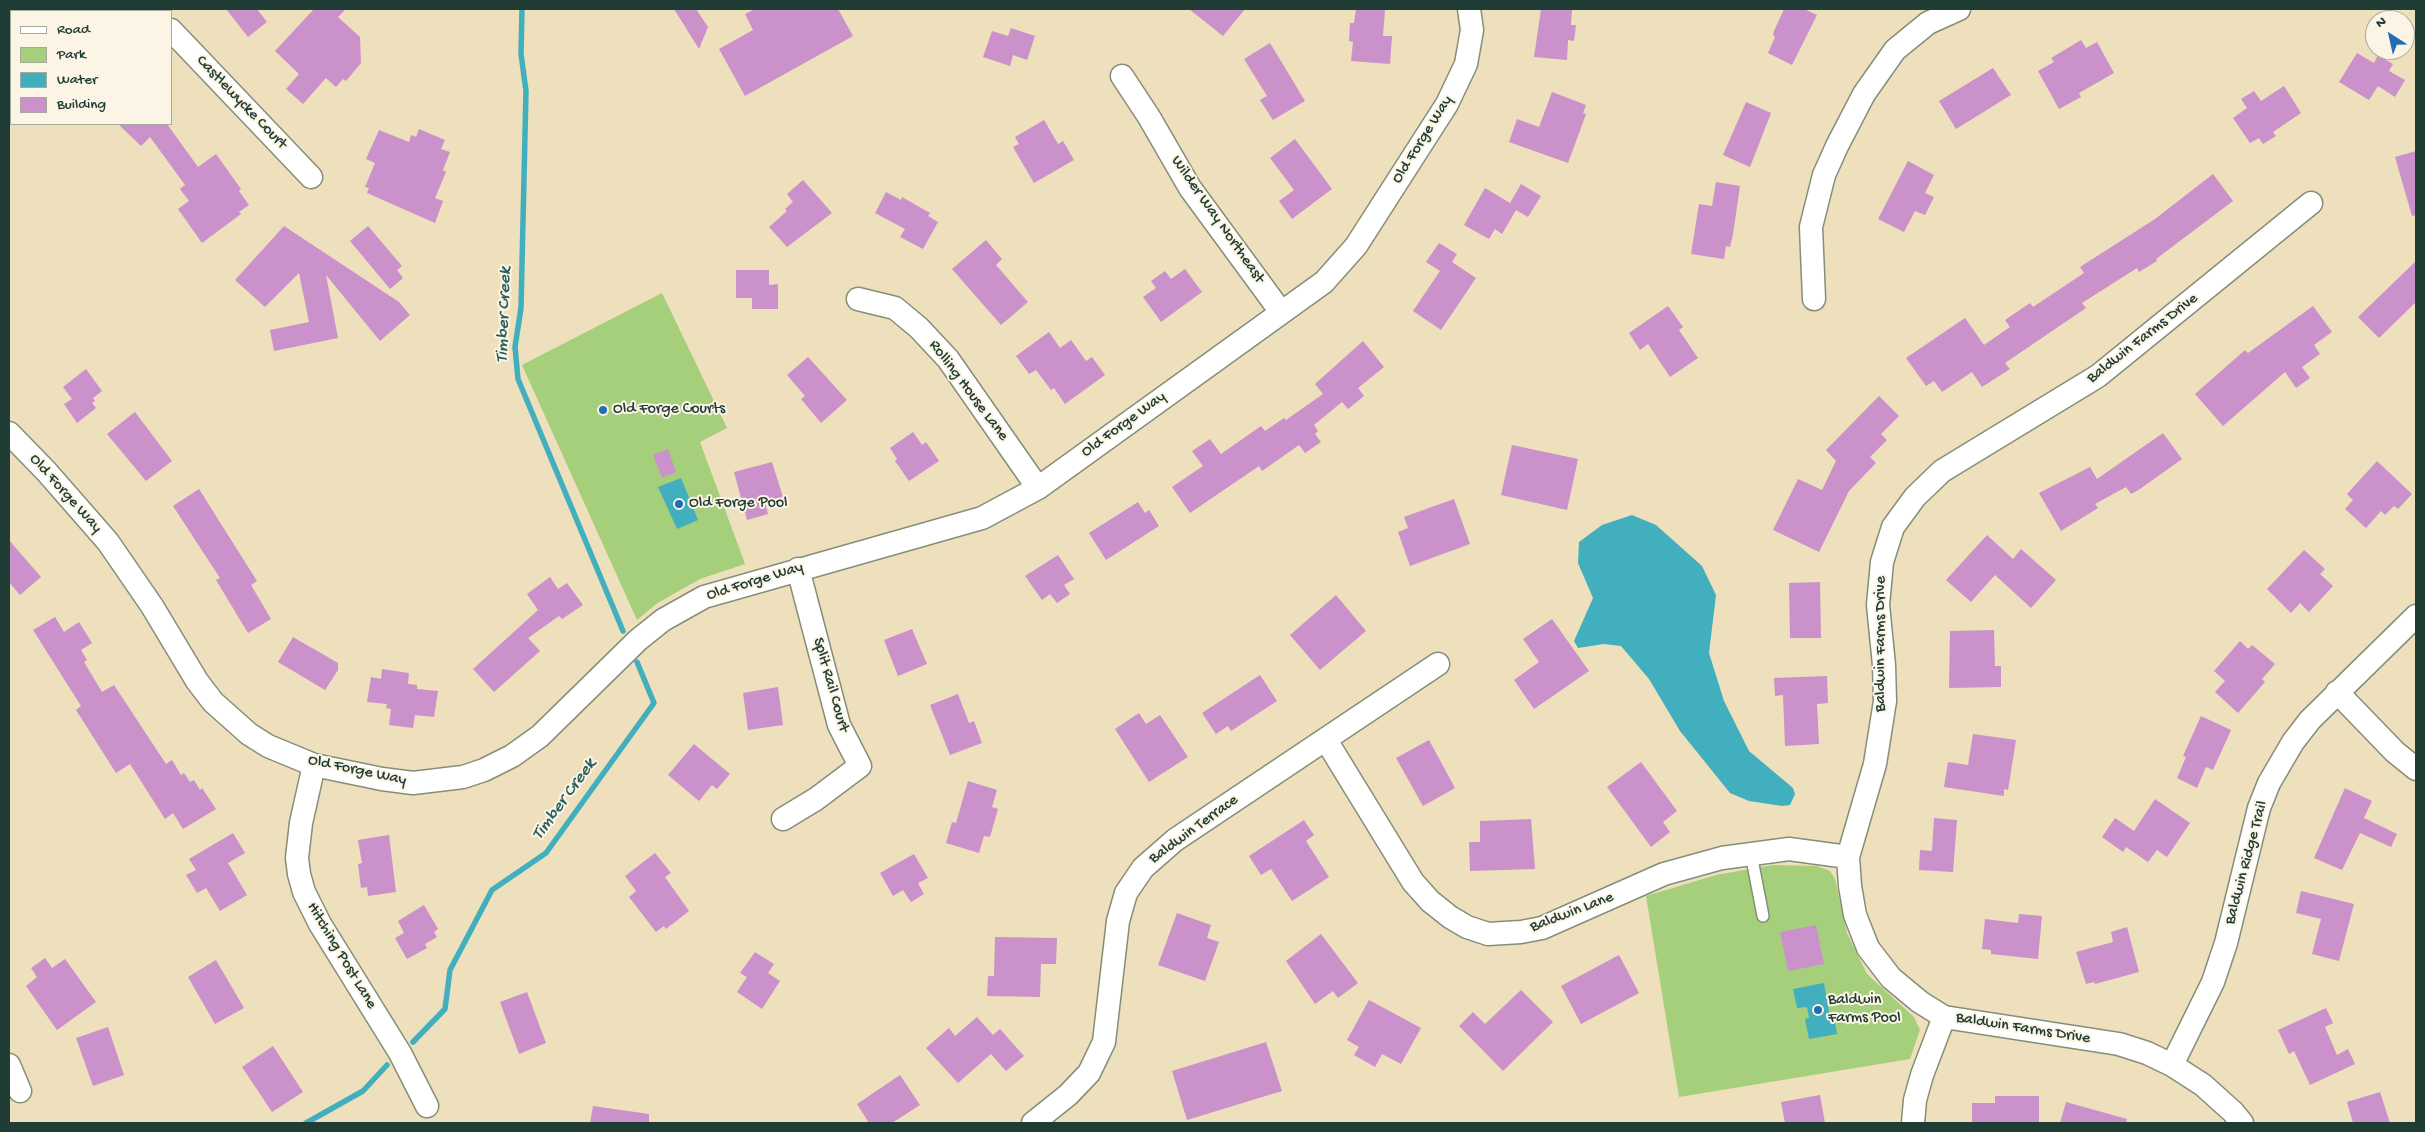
<!DOCTYPE html>
<style>
body{margin:0}
#map{position:relative;width:2425px;height:1132px;overflow:hidden;background:#eedfbd;font-family:"Gochi Hand",sans-serif}
canvas{display:block}
.frame{position:absolute;inset:0;border:10px solid #1f3d34;pointer-events:none}
.legend{position:absolute;left:10px;top:10px;width:162px;height:115px;box-sizing:border-box;background:#fcf5e5;border:1px solid #a4ab9e;margin:0;padding:6px 9px;list-style:none;font-size:15px;color:#1f3d34}
.legend li{display:flex;align-items:center;gap:10px;height:25px}
.legend b{width:25px;border:1px solid #a4ab9e}
.north{position:absolute;left:2365px;top:10px;width:50px;height:50px;box-sizing:border-box;background:#fcf5e5;border:1px solid #a4ab9e;border-radius:50%;rotate:325deg;font-size:14px;font-weight:700;line-height:20px;text-align:center;color:#1f3d34}
.north::after{content:'';display:block;margin:auto;width:18px;height:22px;background:#1f6fb2;clip-path:polygon(50% 0,100% 100%,50% 72%,0 100%)}
</style>
<div id="map">
<canvas width="2425" height="1132"></canvas>
<div class="frame"></div>
<ul class="legend">
<li><b style="height:6px;background:#fff"></b>Road</li>
<li><b style="height:14px;background:#a5cf7a"></b>Park</li>
<li><b style="height:14px;background:#42afbf"></b>Water</li>
<li><b style="height:14px;background:#ca91ca"></b>Building</li>
</ul>
<div class="north">N</div>
</div>
<script>
const context = document.querySelector('canvas').getContext('2d');
context.lineJoin = 'round';
function paint(path, color) { context.fillStyle = color; context.fill(path, 'evenodd'); }
const poly = rows => new Path2D(rows.map(r => 'M' + r).join(''));
function strokePath(path, color, width, dash) { context.strokeStyle = color; context.lineWidth = width; context.lineCap = dash ? 'butt' : 'round'; context.setLineDash(dash || []); context.stroke(path); }
function drawText(font, color, halo, rows, align = 'center') {
  context.font = font + ' "Gochi Hand",sans-serif'; context.lineWidth = 4; context.setLineDash([]); context.textBaseline = 'middle'; context.strokeStyle = halo; context.fillStyle = color; for (const [text, x, y, turn = 0] of rows) {
    context.save(); context.translate(x, y); context.rotate((+turn || 0) * Math.PI / 180); context.textAlign = isNaN(turn) ? turn : align; if (halo) context.strokeText(text, 0, 0); context.fillText(text, 0, 0); context.restore();
  }
}
const green = poly([
 [662,293,727,428,700,442,745,564,700,579,656,604,637,620,522,365],
 [1773,865,1817,866,1830,871,1835,879,1847,933,1867,974,1914,1017,1920,1030,1910,1059,1679,1097,1646,896,1716,875]
]);
const water = poly([
 [681,478,698,520,677,529,658,487],
 [1632,515,1656,525,1702,566,1716,595,1709,653,1724,701,1749,751,1793,788,1795,794,1790,805,1782,806,1749,801,1730,793,1680,731,1649,679,1621,646,1604,644,1578,648,1574,641,1593,598,1578,563,1579,542,1602,525],
 [1824,983,1829,1012,1833,1012,1837,1034,1809,1039,1805,1019,1809,1018,1807,1007,1797,1008,1793,989]
]);
const stream = poly([
 [522,9,521,54,526,91,521,308,515,347,518,379,623,631],
 [413,1042,445,1009,450,970,492,890,546,853,654,703,637,662],
 [306,1123,363,1091,387,1065]
]);
const building = poly([
 [226,9,257,9,267,22,248,37],
 [314,9,346,9,338,17,360,37,361,63,346,81,343,79,336,87,326,78,303,104,286,89,299,74,275,51],
 [674,9,696,9,708,27,699,49],
 [755,9,838,9,853,36,745,96,719,49,753,30,745,14],
 [1189,9,1245,9,1223,36],
 [1356,9,1385,10,1383,36,1392,36,1390,64,1351,61,1353,42,1349,41,1350,23,1354,23],
 [1541,9,1572,9,1571,25,1576,25,1574,41,1568,40,1567,60,1534,57],
 [1784,9,1804,9,1817,15,1792,65,1768,53,1775,37,1773,35,1774,31],
 [1011,28,1035,36,1027,60,1013,55,1010,66,983,57,992,31,1008,36],
 [2081,40,2086,48,2097,42,2114,73,2079,93,2081,97,2059,109,2038,71,2054,62,2051,58],
 [1270,43,1305,101,1273,120,1260,100,1267,96,1244,59],
 [2357,53,2374,63,2378,55,2393,64,2389,71,2405,80,2395,97,2378,86,2369,100,2339,82],
 [1993,68,2011,95,1956,129,1939,101],
 [2284,86,2301,113,2273,132,2276,136,2263,144,2259,138,2250,143,2233,118,2247,108,2241,99,2254,91,2261,101],
 [1552,92,1586,105,1583,113,1586,114,1568,163,1509,142,1517,119,1539,127],
 [1746,102,1771,113,1750,167,1723,155],
 [1044,120,1058,144,1063,141,1074,160,1034,183,1013,147,1019,144,1015,137],
 [118,124,167,124,198,167,216,154,241,189,239,191,249,205,239,212,241,214,202,243,178,209,189,201,180,189,185,185,150,137,141,146],
 [419,129,445,140,441,149,450,152,443,170,446,172,435,198,443,201,435,223,367,193,369,188,365,187,375,163,366,159,379,130,409,142,411,135,416,137],
 [1295,139,1332,189,1292,219,1279,201,1294,190,1270,158],
 [2416,151,2416,215,2412,216,2395,157],
 [1908,161,1934,175,1925,193,1934,197,1925,215,1915,211,1904,232,1878,219],
 [2213,174,2233,201,2156,259,2157,261,2139,272,2137,268,2082,303,2086,308,2005,363,2010,369,1982,387,1972,372,1942,392,1934,381,1926,386,1906,358,1965,318,1984,345,2010,327,2005,320,2030,303,2033,307,2084,273,2080,267,2155,219],
 [803,180,832,213,787,247,769,227,787,211,785,209,793,202,787,194],
 [1716,182,1740,186,1733,234,1730,247,1726,246,1724,259,1691,254,1699,204,1712,206],
 [1521,184,1541,196,1528,217,1516,210,1502,234,1495,229,1489,239,1464,225,1485,188,1510,203],
 [886,192,901,200,902,197,930,213,928,216,938,222,923,249,900,237,905,229,875,213],
 [284,226,399,302,410,315,380,341,326,275,338,338,274,351,270,330,309,322,299,273,265,307,235,280],
 [368,226,402,266,397,270,403,278,390,289,350,241],
 [986,240,1002,259,996,265,1028,302,1001,325,952,269],
 [1439,243,1457,254,1452,262,1476,278,1441,330,1413,311,1440,271,1426,262],
 [2416,261,2416,302,2379,338,2358,317],
 [1185,269,1202,292,1161,322,1143,297,1156,288,1151,281,1165,271,1171,279],
 [736,270,769,270,769,285,778,284,778,309,752,309,752,298,736,298],
 [1668,306,1683,327,1679,330,1698,358,1670,377,1648,344,1640,350,1629,333],
 [2313,306,2332,332,2314,345,2320,354,2302,367,2310,378,2296,388,2285,372,2223,426,2195,394,2245,350,2248,353],
 [1049,332,1060,348,1071,340,1086,361,1092,357,1105,375,1065,404,1054,388,1051,390,1036,370,1029,374,1016,356],
 [1363,341,1384,367,1358,388,1364,396,1348,409,1342,402,1314,425,1318,431,1315,434,1321,442,1305,453,1299,445,1262,471,1259,466,1190,513,1172,487,1203,466,1192,451,1210,439,1221,454,1261,426,1265,431,1284,418,1286,420,1323,394,1315,384],
 [808,357,847,400,821,423,801,399,805,396,787,375],
 [86,369,102,391,93,398,95,401,92,403,96,408,77,423,64,404,72,399,63,387],
 [1879,396,1899,416,1881,434,1887,440,1870,457,1876,463,1849,491,1819,552,1773,530,1798,479,1822,490,1836,461,1826,450],
 [135,412,172,461,146,481,107,434],
 [913,432,922,445,926,442,939,461,909,481,895,461,897,459,890,448],
 [2163,433,2182,459,2140,489,2131,494,2126,487,2095,504,2098,508,2061,531,2039,493,2090,467,2097,479],
 [1512,445,1578,459,1567,510,1501,495],
 [668,449,676,472,662,478,653,455],
 [2377,461,2412,494,2398,509,2394,506,2385,515,2381,511,2366,528,2345,509,2353,500,2347,494],
 [772,462,783,497,765,502,768,514,747,520,734,472],
 [199,489,257,581,251,585,271,619,248,633,216,580,220,578,173,506],
 [1454,499,1470,544,1410,566,1398,532,1408,528,1404,517],
 [1138,502,1145,513,1149,510,1159,526,1106,560,1089,533],
 [1987,535,2013,559,2021,549,2056,580,2031,608,1995,575,1971,602,1946,580],
 [9,540,41,577,20,595,9,582],
 [2304,550,2325,569,2320,574,2333,586,2309,612,2300,603,2291,613,2267,589],
 [1058,555,1074,579,1064,585,1070,594,1057,603,1050,594,1042,600,1025,576],
 [550,577,558,589,567,583,583,605,562,619,559,616,528,638,540,651,494,692,473,669,538,610,527,594],
 [1820,582,1821,638,1790,638,1789,583],
 [1336,595,1366,631,1320,670,1290,635],
 [55,617,64,632,79,622,92,643,81,650,87,660,84,662,102,692,114,685,166,764,172,760,181,775,184,773,190,782,194,780,200,790,202,788,216,809,183,829,173,813,165,819,130,764,116,773,76,710,81,706,33,630],
 [1552,619,1589,671,1534,709,1514,680,1539,662,1523,639],
 [912,629,927,664,898,676,884,640],
 [1994,630,1995,666,2001,666,2001,687,1949,688,1950,631],
 [293,637,338,663,338,670,325,690,278,662],
 [2240,641,2248,649,2252,645,2275,664,2262,679,2265,682,2238,713,2215,692,2225,681,2214,671],
 [382,669,409,673,408,684,417,685,417,689,438,691,434,717,415,715,413,728,389,725,391,709,386,708,387,704,367,702,371,677,381,679],
 [1260,675,1277,701,1231,731,1228,726,1216,734,1202,713],
 [1827,676,1828,703,1817,704,1819,744,1785,746,1783,695,1775,696,1774,678],
 [778,687,783,725,748,730,743,693],
 [958,694,969,723,974,721,982,743,950,755,930,705],
 [1139,713,1146,724,1160,715,1188,757,1149,782,1115,729],
 [2201,716,2231,730,2213,770,2206,767,2197,788,2177,778,2186,757,2183,756],
 [1973,734,2016,740,2008,790,2004,789,2004,796,1944,787,1948,762,1968,765],
 [1429,740,1455,788,1423,806,1396,758],
 [694,744,730,774,717,789,712,785,699,801,668,775],
 [1641,762,1677,811,1663,822,1670,832,1651,847,1607,787],
 [968,781,997,790,992,807,998,809,990,837,984,836,979,853,946,843,952,822,956,823],
 [2345,788,2372,801,2364,818,2397,834,2391,847,2360,833,2342,870,2314,858],
 [2155,799,2190,823,2167,857,2157,850,2148,862,2126,847,2123,852,2102,837,2115,818,2134,831],
 [1934,818,1957,820,1953,872,1919,870,1920,850,1932,851],
 [1531,819,1535,869,1470,871,1469,842,1480,842,1480,821],
 [1304,820,1314,835,1306,841,1329,877,1292,901,1271,869,1261,875,1249,856],
 [233,833,245,853,228,863,247,895,220,911,206,888,197,893,186,875,196,870,189,859],
 [389,835,396,892,368,896,367,887,361,888,358,864,362,863,358,840],
 [655,853,671,873,665,877,689,911,666,929,664,926,656,932,629,897,636,891,625,876],
 [914,854,928,878,918,883,924,894,911,902,903,890,893,896,880,873],
 [2301,891,2354,904,2339,961,2312,954,2321,919,2296,913],
 [424,905,438,929,434,932,437,937,425,944,427,948,407,959,395,938,404,933,398,921],
 [1177,913,1211,925,1207,938,1219,942,1205,981,1158,965],
 [2019,914,2042,916,2038,959,1991,954,1991,950,1982,949,1985,919,2018,923],
 [1816,925,1824,964,1788,971,1780,932],
 [2127,927,2139,972,2095,984,2094,982,2086,984,2076,952,2113,942,2111,932],
 [1321,934,1358,983,1338,998,1333,991,1315,1004,1286,961],
 [995,937,1057,938,1056,964,1041,964,1040,997,987,996,988,976,994,976],
 [755,952,774,964,768,973,780,981,762,1009,737,992,747,977,740,973],
 [1619,955,1639,993,1581,1024,1561,986],
 [45,958,52,968,65,959,96,1002,57,1030,26,986,37,977,31,968],
 [216,960,244,1008,215,1024,188,977],
 [1521,990,1553,1022,1503,1071,1459,1026,1473,1012,1485,1024],
 [527,992,546,1043,519,1054,500,1002],
 [1369,1000,1421,1028,1401,1064,1382,1054,1375,1067,1354,1055,1359,1047,1347,1040],
 [2326,1008,2333,1023,2325,1027,2337,1055,2348,1049,2355,1064,2310,1085,2294,1051,2289,1054,2278,1030],
 [977,1017,993,1035,1000,1029,1024,1056,1006,1071,991,1054,958,1083,926,1048,949,1028,955,1036],
 [108,1027,124,1075,93,1086,76,1038],
 [1266,1042,1282,1091,1187,1120,1172,1071],
 [273,1046,303,1092,272,1112,242,1067],
 [900,1075,920,1105,892,1123,869,1123,857,1104],
 [2380,1092,2390,1123,2353,1123,2347,1102],
 [1820,1095,1825,1123,1785,1123,1781,1102],
 [1995,1096,2039,1096,2039,1123,1972,1123,1972,1103,1995,1103],
 [2066,1102,2127,1119,2126,1123,2060,1123],
 [593,1106,649,1114,649,1123,590,1123]
]);
const lane = poly([
 [1751,854,1763,916]
]);
const street = poly([
 [151,9,154,11],
 [171,30,311,177],
 [1122,76,1149,117,1190,188,1281,312],
 [858,299,895,308,919,328,948,359,1038,488],
 [1814,299,1811,227,1824,175,1837,146,1864,94,1895,50,1928,23,1959,9],
 [9,433,46,471,108,542,152,606,197,681,213,702,249,734,268,746,314,765,382,779,413,783,463,777,484,770,512,756,540,736,638,640,663,620,704,597,982,518,1038,488,1324,282,1356,246,1447,104,1466,64,1472,30,1469,9],
 [2337,692,2395,752,2416,769],
 [1326,740,1413,882,1430,901,1450,917,1467,927,1488,934,1521,932,1542,928,1664,874,1722,858,1789,849,1848,857],
 [314,765,301,823,297,858,299,874,304,892,320,924,400,1053,427,1106],
 [783,819,816,799,860,766,839,725,798,569],
 [9,1065,20,1091],
 [2172,1065,2213,982,2226,943,2259,808,2269,783,2293,742,2310,720,2416,616],
 [1033,1123,1068,1095,1089,1073,1104,1042,1118,921,1126,893,1143,868,1175,840,1438,664],
 [1913,1123,1915,1100,1922,1075,1944,1017],
 [2242,1123,2233,1112,2203,1085,2172,1065,2147,1053,2119,1044,1944,1017,1920,1002,1891,978,1868,948,1855,915,1850,886,1848,857,1875,764,1885,701,1884,665,1878,605,1882,562,1893,527,1915,497,1942,471,2098,376,2311,203]
]);
const markers = [
 [603,410,5,"#1f6fb2"],
 [679,504,5,"#1f6fb2"],
 [1818,1010,5,"#1f6fb2"]
];
const streetNames = [
 ["Castlewycke Court",241,103,46],
 ["Old Forge Way",1423,140,-58],
 ["Wilder Way Northeast",1217,220,55],
 ["Baldwin Farms Drive",2143,339,-38],
 ["Rolling House Lane",968,391,53],
 ["Old Forge Way",1124,425,-36],
 ["Old Forge Way",65,494,48],
 ["Old Forge Way",755,582,-17],
 ["Baldwin Farms Drive",1882,644,-90],
 ["Split Rail Court",830,685,74],
 ["Old Forge Way",357,771,12],
 ["Baldwin Terrace",1194,830,-36],
 ["Baldwin Ridge Trail",2247,863,-75],
 ["Baldwin Lane",1572,913,-21],
 ["Hitching Post Lane",341,956,59],
 ["Baldwin Farms Drive",2023,1029,9]
];
const poiNames = [
 ["Old Forge Courts",613,410],
 ["Old Forge Pool",689,504],
 ["Baldwin",1828,1001],
 ["Farms Pool",1828,1019]
];
const waterNames = [
 ["Timber Creek",505,315,-88],
 ["Timber Creek",565,800,-54]
];
paint(green, '#a5cf7a');
paint(water, '#42afbf');
strokePath(stream, '#42afbf', 5.5);
paint(building, '#ca91ca');
strokePath(lane, '#868e78', 14);
strokePath(street, '#868e78', 25);
strokePath(lane, '#fff', 11);
strokePath(street, '#fff', 22);
for (const [x, y, r, color] of markers) { const dot = new Path2D(); dot.arc(x, y, r, 0, 2 * Math.PI); context.fillStyle = color; context.fill(dot); strokePath(dot, '#fcf5e5', 2); }
drawText('16px', '#1f3d34', '#fcf5e5', streetNames);
drawText('16px', '#1f3d34', '#fcf5e5', poiNames, 'left');
drawText('italic 18px', '#2a5f5e', '#fcf5e5', waterNames);
</script>
